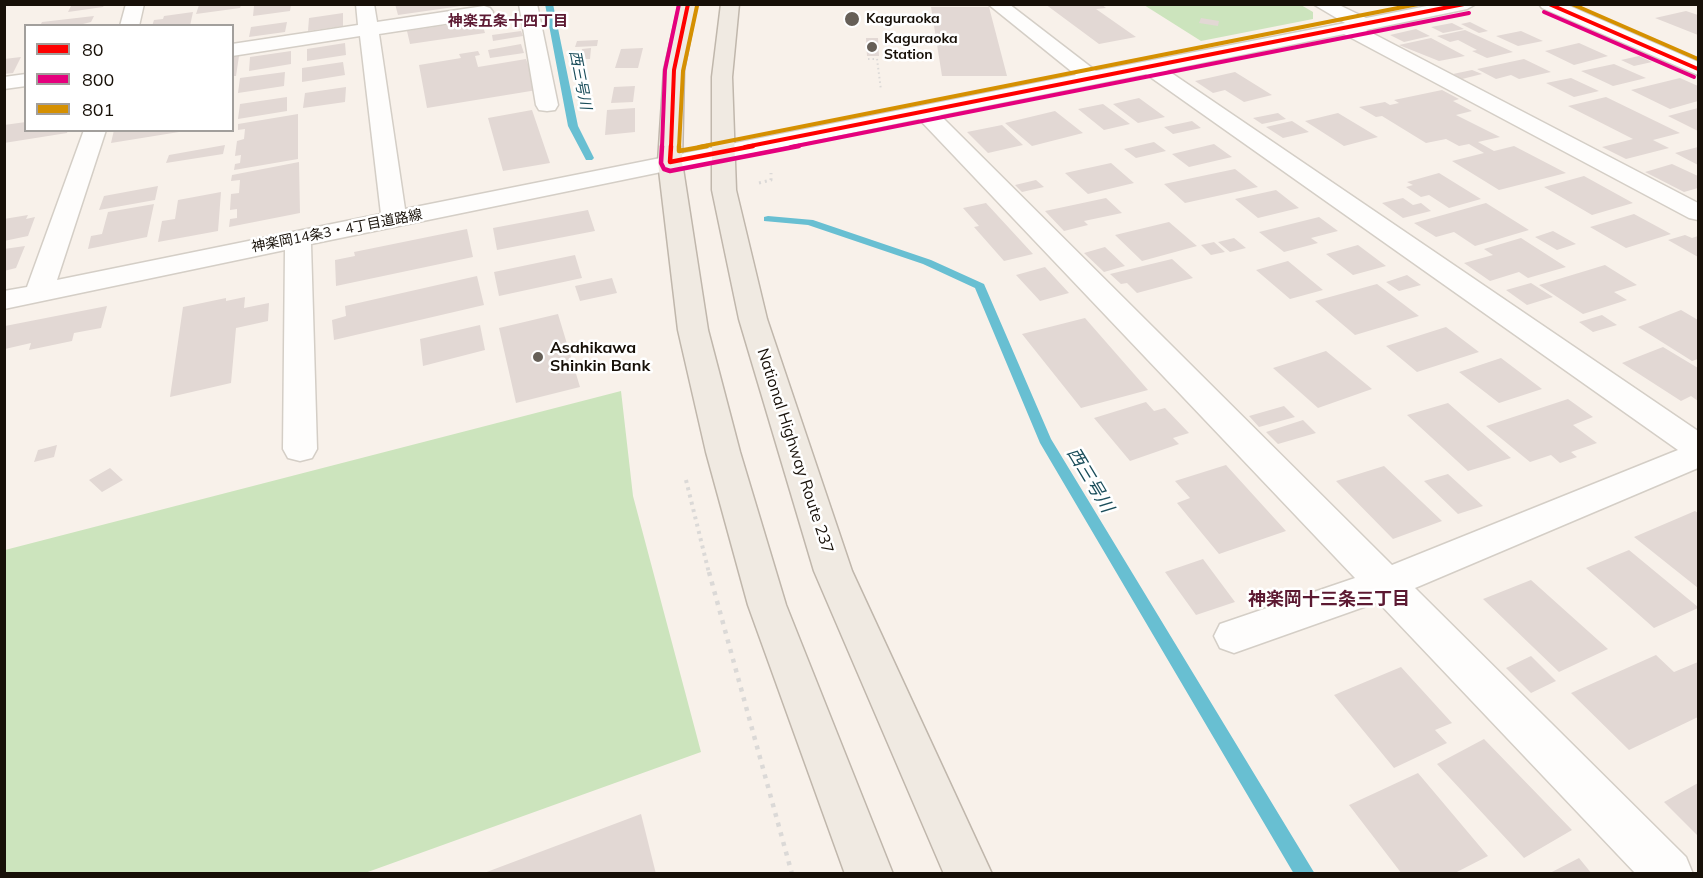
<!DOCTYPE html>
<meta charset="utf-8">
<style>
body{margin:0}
#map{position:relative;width:1703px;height:878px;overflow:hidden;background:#f8f1ea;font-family:Mulish,sans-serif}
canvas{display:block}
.frame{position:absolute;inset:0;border:6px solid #171008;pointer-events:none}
.legend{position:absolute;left:24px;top:24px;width:210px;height:108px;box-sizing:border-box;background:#fff;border:2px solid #a29f9c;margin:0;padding:8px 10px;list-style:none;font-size:18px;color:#171008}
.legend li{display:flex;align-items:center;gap:12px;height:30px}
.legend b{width:30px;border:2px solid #a29f9c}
</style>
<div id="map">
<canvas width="1703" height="878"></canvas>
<div class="frame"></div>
<ul class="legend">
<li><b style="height:8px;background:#f00"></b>80</li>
<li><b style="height:8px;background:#e5007d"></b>800</li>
<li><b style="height:8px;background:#d59001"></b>801</li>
</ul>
</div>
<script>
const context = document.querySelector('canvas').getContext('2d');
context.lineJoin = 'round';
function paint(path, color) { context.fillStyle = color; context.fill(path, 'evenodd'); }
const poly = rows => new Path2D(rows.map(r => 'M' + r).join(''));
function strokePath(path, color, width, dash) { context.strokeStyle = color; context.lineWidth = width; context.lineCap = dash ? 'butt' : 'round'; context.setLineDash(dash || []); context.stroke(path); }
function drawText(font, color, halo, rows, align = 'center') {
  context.font = font + ' Mulish,"Noto Sans JP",sans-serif'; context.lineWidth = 5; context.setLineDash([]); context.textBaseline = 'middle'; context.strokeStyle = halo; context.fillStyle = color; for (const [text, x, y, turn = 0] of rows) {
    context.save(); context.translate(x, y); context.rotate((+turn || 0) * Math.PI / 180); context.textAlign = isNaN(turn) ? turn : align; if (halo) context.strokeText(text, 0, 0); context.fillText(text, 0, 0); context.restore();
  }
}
const green = poly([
 [1144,5,1301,5,1313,12,1313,19,1201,41],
 [621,391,633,496,701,752,365,873,5,873,5,550]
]);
const stream = poly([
 [545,4,553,4,578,126,594,158,592,160,586,160,568,126,545,4],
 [768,216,813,220,931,260,984,284,1051,439,1315,874,1294,874,1040,443,975,288,923,264,808,225,764,221,764,217,768,216]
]);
const building = poly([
 [72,4,105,4,103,7,68,12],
 [291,4,290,11,253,16,254,6],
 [395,4,461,4,461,6,398,15],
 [1045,4,1101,4,1106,8,1096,9,1136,37,1099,44],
 [199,5,241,5,240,8,196,14],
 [931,7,989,7,1007,76,942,76],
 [1686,11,1698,15,1698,35,1655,18],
 [193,12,190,26,152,26,154,20,163,19,164,16],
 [343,13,343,26,308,31,309,18],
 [94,16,91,22,75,26,40,26,42,22],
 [1201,18,1219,21,1218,26,1199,23],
 [481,20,485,33,410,44,407,31],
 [287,22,285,32,249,37,251,27],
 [1470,22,1488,31,1479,33,1461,24],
 [1452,23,1464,29,1443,33,1431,27],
 [1416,29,1430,36,1404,42,1390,35],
 [1465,30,1513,52,1487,58,1472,51,1477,50,1458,40,1450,42,1437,36],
 [521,31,523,36,493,41,492,35],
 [1521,31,1543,41,1518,46,1496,36],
 [866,38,878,38,879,56,867,56],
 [1431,38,1465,56,1439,61,1399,45],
 [598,40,597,46,575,47,577,41],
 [345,43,346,55,307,61,307,49],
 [1579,43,1608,56,1574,65,1545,51],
 [521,44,524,53,490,58,488,50],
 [591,48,590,59,580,59,582,49],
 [643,48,638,68,615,68,621,49],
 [291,51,291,64,249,71,250,57],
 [478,51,480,55,475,56,478,67,526,59,537,90,427,108,419,65,461,58,459,54],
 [239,56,236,76,232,76,232,57],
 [1639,56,1652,62,1634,66,1621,60],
 [21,57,13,73,4,74,4,59],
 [1524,59,1551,72,1519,79,1511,75,1496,79,1477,69],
 [343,62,345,75,302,82,302,68],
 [1614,64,1646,78,1613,86,1581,71],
 [1472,70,1482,74,1462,79,1453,74],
 [285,72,284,86,238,93,240,78],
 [1235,72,1272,95,1244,102,1225,90,1213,93,1195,81],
 [1571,78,1599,91,1574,97,1546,83],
 [1680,78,1698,86,1698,101,1670,109,1631,90],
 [635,86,633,102,611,103,614,87],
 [346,87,345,102,303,108,305,93],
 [1442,90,1459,99,1453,101,1472,111,1456,115,1500,137,1478,142,1494,151,1514,146,1566,173,1499,190,1452,161,1484,153,1469,144,1459,146,1446,139,1426,143,1382,116,1376,117,1359,107,1385,102,1390,105,1399,103,1394,100],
 [287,97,287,111,238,119,240,104],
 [1606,97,1680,133,1653,140,1669,148,1626,159,1602,147,1633,139,1568,106],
 [1139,98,1165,117,1138,123,1113,104],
 [1103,104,1130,124,1104,130,1078,109],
 [635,108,635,132,605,135,607,110],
 [1698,108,1698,131,1668,116],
 [532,110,550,163,503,171,488,118],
 [1055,111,1083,133,1032,146,1005,123],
 [1278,113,1286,119,1262,124,1253,118],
 [1338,113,1378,137,1344,146,1305,121],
 [298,114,298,159,234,170,235,164,240,163,241,155,235,156,237,141,244,139,245,129,238,130,238,124],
 [1192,121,1201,128,1173,134,1164,127],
 [1292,121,1309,132,1283,138,1266,127],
 [26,122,26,130,68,130,67,133,4,143,4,125],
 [1002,125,1023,145,988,153,967,132],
 [114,130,179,130,179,132,111,143],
 [1154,142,1166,151,1136,158,1124,149],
 [1214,144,1232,157,1189,167,1172,154],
 [225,145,223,154,166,163,169,155],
 [1698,147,1698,165,1675,153],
 [299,162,300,213,229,227,230,219,237,218,237,209,230,210,231,194,239,193,240,180,231,181,232,175],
 [1111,163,1134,183,1088,194,1065,173],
 [1672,164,1698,176,1698,188,1684,192,1645,172],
 [1235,169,1258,187,1185,203,1164,184],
 [1439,173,1481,199,1449,208,1429,195,1421,197,1406,187,1413,185,1407,182],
 [1584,176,1633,203,1592,215,1544,187],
 [1036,180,1044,187,1022,192,1015,185],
 [158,186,155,200,99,210,104,196],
 [1276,190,1299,208,1258,218,1235,199],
 [221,192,218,231,158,242,162,221,175,219,178,200],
 [1106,198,1122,213,1084,221,1088,225,1064,231,1045,211],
 [1403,198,1413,205,1421,203,1431,211,1403,218,1382,203],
 [986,203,1033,254,1004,261,974,227,979,226,963,208],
 [1486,203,1529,230,1475,246,1454,232,1436,237,1414,223],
 [154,204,147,237,88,249,91,236,102,234,108,212],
 [588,210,595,231,497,250,493,228],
 [1634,214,1671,234,1626,248,1590,227],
 [28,215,26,219,35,217,28,236,4,241,4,219],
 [1319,217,1338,231,1311,238,1318,243,1284,252,1259,232],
 [1169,222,1197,246,1142,261,1115,235],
 [467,229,473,257,336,286,335,260,355,256,354,252],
 [1553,231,1576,244,1557,250,1535,237],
 [1685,235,1692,238,1698,236,1698,257,1668,240],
 [1234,238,1246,248,1230,252,1218,242],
 [1521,238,1566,267,1528,278,1519,272,1490,281,1464,263,1493,255,1484,249],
 [1214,242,1225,252,1211,255,1201,245],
 [1358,245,1386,266,1353,275,1326,254],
 [25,246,16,268,4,271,4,249],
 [1105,247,1125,266,1104,272,1084,253],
 [575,255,582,278,499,296,494,272],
 [1172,259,1193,278,1137,293,1127,283,1121,284,1110,274],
 [1288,261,1323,290,1290,299,1256,270],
 [1605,265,1637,285,1614,292,1627,300,1583,314,1539,285],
 [1045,267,1069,293,1040,301,1016,275],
 [1407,275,1421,285,1399,291,1386,282],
 [477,276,484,305,334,340,332,320,346,316,345,306],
 [612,278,617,293,580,301,575,286],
 [1531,283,1553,297,1527,305,1506,290],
 [1377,284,1419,316,1355,335,1315,301],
 [245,297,244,308,269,303,268,321,236,328,231,383,170,397,183,307,226,298,226,301],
 [107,306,101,328,74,333,72,341,29,350,31,343,5,349,5,326],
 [1681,310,1698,320,1698,359,1692,361,1638,327],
 [558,314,580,387,516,403,499,328],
 [1602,315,1617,325,1593,332,1579,322],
 [1085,318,1148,390,1081,408,1022,334],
 [480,325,485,350,423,366,420,339],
 [1446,327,1479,352,1417,372,1386,346],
 [1663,347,1698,368,1698,401,1691,396,1681,401,1622,363],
 [1326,351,1372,389,1318,408,1273,368],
 [1501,358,1542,389,1499,403,1459,372],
 [1568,399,1593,417,1573,425,1597,443,1571,452,1577,457,1560,463,1551,455,1530,462,1486,426],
 [1146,402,1154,411,1165,408,1189,433,1173,438,1179,444,1130,461,1094,418],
 [1448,403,1511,458,1468,471,1407,415],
 [1284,406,1295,417,1259,427,1249,416],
 [1303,420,1316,433,1278,444,1266,432],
 [57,445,54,457,34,462,38,450],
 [1226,465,1286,531,1219,554,1177,503,1190,498,1175,481],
 [1384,466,1442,521,1393,539,1336,481],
 [110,468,123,480,102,492,89,480],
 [1448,474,1483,506,1458,514,1424,481],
 [1695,511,1698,513,1698,588,1634,537],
 [1629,550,1698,607,1698,608,1654,628,1586,568],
 [1203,559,1235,602,1196,615,1165,572],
 [1531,580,1608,649,1559,672,1483,599],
 [1656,655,1674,672,1698,662,1698,717,1629,750,1571,693],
 [1531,656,1556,681,1531,693,1506,668],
 [1401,667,1452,723,1435,730,1447,743,1394,768,1334,695],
 [1484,739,1572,830,1524,858,1437,764],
 [1418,773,1488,856,1453,874,1402,874,1349,805],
 [1698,783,1698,836,1664,802],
 [641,814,656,874,484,874,484,873],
 [1579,858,1592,874,1548,874]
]);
const pathFar3 = poly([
 [868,59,877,59,881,90]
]);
const pathFar2 = poly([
 [759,183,771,180,771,173]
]);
const pathFar1 = poly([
 [686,480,709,573]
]);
const path = poly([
 [709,572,792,874]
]);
const minor = poly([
 [126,4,144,4,139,26,120,26,126,4],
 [356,4,374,4,377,22,484,6,490,8,493,12,490,16,484,18,379,34,405,209,1076,75,988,4,1009,4,1096,71,1345,23,1313,4,1337,4,1366,18,1437,4,1476,4,1467,9,1366,30,1698,203,1698,220,1689,218,1344,34,1167,70,1698,431,1698,468,1415,588,1686,857,1693,874,1636,874,1378,602,1234,653,1220,648,1214,636,1220,624,1355,578,919,119,311,244,317,449,312,458,300,461,288,458,283,449,285,250,4,309,4,291,27,287,84,130,106,130,57,280,381,214,360,36,232,56,232,44,358,25,356,4],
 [1146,74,1678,450,1392,565,940,115,1146,74],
 [519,4,537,4,558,105,555,110,547,111,539,110,536,105,519,4],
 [1539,4,1565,4,1698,62,1698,75,1542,8,1539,4],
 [26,74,26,86,4,89,4,77,26,74]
]);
const highway = poly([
 [679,4,697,4,684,70,682,162,708,330,740,452,786,605,893,874,845,874,748,605,706,452,678,330,658,162,664,70,679,4],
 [721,4,739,4,732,77,736,190,767,319,852,571,992,874,944,874,814,571,739,319,712,190,712,77,721,4]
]);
const bus1Far1 = poly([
 [1549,4,1698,69],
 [671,147,674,70,688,4],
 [745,147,1464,4]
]);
const bus1 = poly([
 [671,146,670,162,753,146]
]);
const bus2Far1 = poly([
 [1544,12,1694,77],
 [662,147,665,70,679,4],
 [791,147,1469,13]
]);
const bus2 = poly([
 [662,146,661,163,664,169,670,171,799,146]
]);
const bus3Far1 = poly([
 [1572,4,1698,59],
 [679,147,683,71,697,6],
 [699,147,1418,4]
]);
const bus3 = poly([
 [679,146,679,151,707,146]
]);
const markers = [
 [852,19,8,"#665f57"],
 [872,47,6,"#665f57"],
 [538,357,6,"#665f57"]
];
const farPoinames = [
 ["Kaguraoka",866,19],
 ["Kaguraoka",884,39],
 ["Station",884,55]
];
const farStreetnames = [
 ["神楽岡14条3・4丁目道路線",337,231,-11]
];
const farNeighbourhoodnames = [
 ["神楽五条十四丁目",508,21]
];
const farWaternames = [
 ["西三号川",580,80,79]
];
const poiNames = [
 ["Asahikawa",550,348],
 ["Shinkin Bank",550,366]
];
const streetNames = [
 ["National Highway Route 237",795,451,72]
];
const waterNames = [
 ["西三号川",1090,480,59]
];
const neighbourhoodNames = [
 ["神楽岡十三条三丁目",1329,600]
];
paint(green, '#cce4bd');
paint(stream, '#68bfd2');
paint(building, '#e2d8d4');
strokePath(minor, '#d4cec6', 3);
strokePath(highway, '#c0b7ac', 3);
strokePath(pathFar3, '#dbd9d7', 2, [1.5, 3]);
strokePath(pathFar2, '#dbd9d7', 3, [2, 4]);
strokePath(pathFar1, '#dbd9d7', 4, [3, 4.5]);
strokePath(path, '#dbd9d7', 4.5, [4, 6]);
paint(minor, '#fefdfc');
paint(highway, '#f0eae2');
strokePath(bus1Far1, '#f00', 4);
strokePath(bus1, '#f00', 4.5);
strokePath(bus2Far1, '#e5007d', 4);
strokePath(bus2, '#e5007d', 4.5);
strokePath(bus3Far1, '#d59001', 4);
strokePath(bus3, '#d59001', 4.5);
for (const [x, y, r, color] of markers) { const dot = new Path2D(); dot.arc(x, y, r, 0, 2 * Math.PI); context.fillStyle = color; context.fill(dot); strokePath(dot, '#fff', 2); }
drawText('bold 14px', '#171008', '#fff', farPoinames, 'left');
drawText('14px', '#171008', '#fff', farStreetnames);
drawText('bold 15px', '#5c1932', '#fff', farNeighbourhoodnames);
drawText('italic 15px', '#1b4e5b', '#fff', farWaternames);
drawText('bold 16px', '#171008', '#fff', poiNames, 'left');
drawText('16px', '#171008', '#fff', streetNames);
drawText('italic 18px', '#1b4e5b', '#fff', waterNames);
drawText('bold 18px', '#5c1932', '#fff', neighbourhoodNames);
</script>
